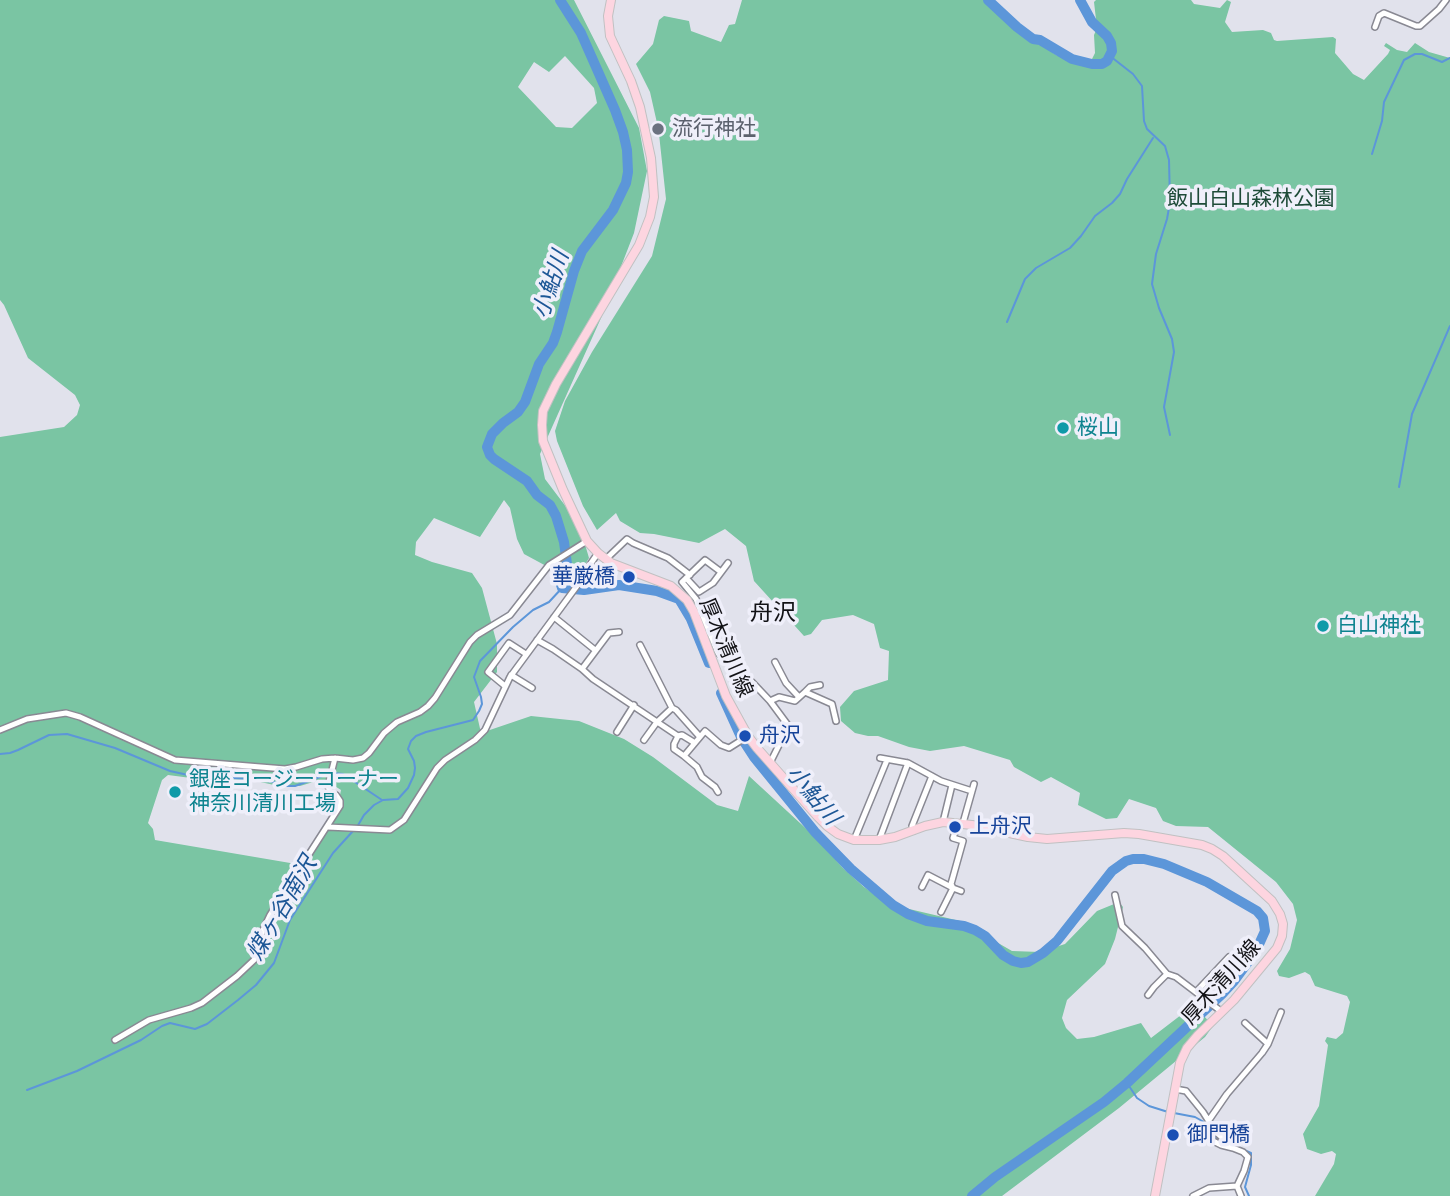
<!DOCTYPE html>
<meta charset="utf-8">
<style>
body{margin:0}
canvas{display:block;background:#e1e2ec}
</style>
<canvas width="1450" height="1196"></canvas>
<script>
const context = document.querySelector('canvas').getContext('2d');
context.lineJoin = 'round';
function paint(path, color) { context.fillStyle = color; context.fill(path, 'evenodd'); }
const poly = rows => new Path2D(rows.map(r => 'M' + r).join(''));
function strokePath(path, color, width, dash) { context.strokeStyle = color; context.lineWidth = width; context.lineCap = dash ? 'butt' : 'round'; context.setLineDash(dash || []); context.stroke(path); }
function drawText(font, color, halo, rows, align = 'center') {
  context.font = font + ' Signika,"Noto Sans JP",sans-serif'; context.lineWidth = 7; context.setLineDash([]); context.textBaseline = 'middle'; context.strokeStyle = halo; context.fillStyle = color; for (const [text, x, y, turn = 0] of rows) {
    context.save(); context.translate(x, y); context.rotate((+turn || 0) * Math.PI / 180); context.textAlign = isNaN(turn) ? turn : align; if (halo) context.strokeText(text, 0, 0); context.fillText(text, 0, 0); context.restore();
  }
}
const green = poly([
 [0,0,574,0,639,128,647,171,634,233,601,318,540,454,545,479,579,524,589,558,580,573,561,574,524,554,517,539,510,508,504,500,480,537,434,518,416,542,415,555,432,562,472,573,482,588,497,644,497,672,474,702,481,733,531,716,579,721,624,739,653,757,717,805,738,811,749,776,813,835,843,868,864,887,888,904,960,921,1012,951,1040,952,1065,944,1097,911,1119,902,1123,907,1115,939,1105,964,1067,1000,1062,1018,1066,1028,1077,1039,1094,1037,1141,1023,1151,1038,1194,1005,1213,1026,1205,1037,1119,1108,1002,1196,0,1196,0,437,64,427,77,415,80,405,75,395,28,358,4,305,0,300],
 [565,56,594,88,597,103,572,128,556,127,518,87,534,62,549,72],
 [168,775,191,778,251,780,279,786,300,786,320,780,330,783,341,790,338,805,302,865,155,840,153,829,148,823,162,780],
 [742,0,994,0,999,12,1014,25,1056,55,1074,60,1091,61,1095,53,1094,35,1097,28,1094,2,1096,0,1191,0,1194,4,1220,8,1227,0,1231,2,1225,22,1232,32,1263,30,1271,33,1274,40,1277,41,1333,37,1336,39,1335,53,1353,74,1364,80,1388,54,1390,50,1384,46,1386,43,1397,50,1407,52,1415,43,1429,52,1450,58,1450,1196,1315,1196,1334,1164,1336,1154,1332,1151,1321,1154,1307,1149,1303,1134,1319,1106,1328,1045,1325,1041,1327,1037,1336,1039,1343,1033,1350,1002,1347,996,1315,986,1310,975,1305,972,1289,978,1279,976,1277,971,1290,949,1297,920,1293,904,1276,882,1208,827,1176,826,1163,821,1156,808,1129,799,1117,818,1106,819,1078,805,1080,793,1051,777,1041,782,1014,767,1010,760,964,746,930,751,909,747,878,736,868,736,855,733,841,721,840,707,854,691,888,680,889,651,880,648,874,624,853,615,822,620,811,634,804,636,754,581,746,546,725,529,699,543,654,534,640,533,620,521,616,513,597,530,583,506,557,441,555,431,565,401,592,352,652,256,666,199,659,134,663,132,662,124,657,123,650,92,636,64,653,44,659,20,664,16,689,21,691,31,721,42,729,25,735,24]
]);
const stream = poly([
 [1110,56,1133,74,1142,86,1144,121,1147,129,1165,146,1169,160,1170,202,1167,219,1156,254,1152,284,1159,308,1172,339,1174,352,1164,407,1170,435],
 [1372,154,1382,121,1384,102,1404,60,1415,54,1422,54,1442,62,1450,58],
 [1007,322,1025,279,1036,268,1070,248,1081,236,1095,216,1112,203,1120,194,1127,179,1153,138],
 [1399,487,1412,414,1450,326],
 [0,754,10,753,18,750,49,735,67,734,115,748,170,771,188,775,249,779,274,782,285,786,295,786,328,774],
 [333,773,343,774,382,800],
 [357,827,364,815,374,805,383,800,398,799,408,788,414,775,415,768,414,761,408,749,411,741,416,736,426,732,473,720,479,711,482,704,481,697,474,677,480,661,513,627,533,610,549,602,562,588],
 [1127,1083,1137,1098,1149,1106,1168,1112],
 [27,1090,77,1071,141,1040,162,1026,170,1023,195,1029,207,1024,238,1000,256,985,274,963,290,920,333,853,353,831],
 [1174,1113,1195,1117,1204,1122,1217,1139,1223,1142],
 [1235,1146,1251,1153,1251,1165,1245,1187,1249,1196]
]);
const river = poly([
 [560,0,581,33,615,110,623,132,627,150,628,172,626,183,613,210,582,251,574,271,557,332,553,343,539,364,525,402,518,412,503,423,492,434,487,447,490,455,494,459,527,481,537,495,550,505,556,516,564,542,567,564,561,585,562,588,584,590,619,585,657,591,679,599,691,619,709,663],
 [988,0,1017,27,1033,39,1040,40,1072,59,1092,64,1102,64,1107,61,1112,51,1111,43,1107,36,1092,22,1080,0],
 [721,693,741,737,754,757,815,832,851,869,893,905,908,914,927,921,964,926,975,930,985,936,1003,955,1013,961,1021,963,1028,962,1043,953,1057,941,1112,871,1126,861,1133,859,1144,859,1164,864,1207,882,1257,911,1263,918,1265,931,1256,951,1234,981,1222,994,1127,1083,1104,1102,995,1177,972,1196]
]);
const minor = poly([
 [1375,27,1379,16,1384,13,1416,26,1420,26,1439,9,1446,0],
 [606,559,627,539,633,543,668,558,690,575],
 [721,572,705,560,682,582,696,599,718,653,752,682,770,701,793,732,781,741,770,763],
 [686,578,699,592,713,583,728,563],
 [554,617,595,650],
 [537,640,553,649,582,669,593,679,678,736,682,735,695,743],
 [640,645,672,708,657,722,644,740],
 [775,662,786,683,799,697],
 [582,669,609,633,619,632],
 [511,675,532,688],
 [505,686,488,672,509,643,526,654],
 [805,692,810,687,820,685],
 [770,701,779,697,795,701,805,692,832,704,836,721],
 [672,708,676,710,700,737],
 [0,730,27,719,66,713,80,717,175,760,285,769,296,767,322,759,335,758,353,760,363,758,369,753,384,733,397,722,420,712,428,706,435,698,470,642,477,635,510,615,549,565,587,541],
 [617,732,634,705],
 [678,736,674,744,674,749,684,756],
 [880,758,908,763,941,781,972,791],
 [718,792,715,787,702,777,697,767,684,756,705,731,721,745,729,748,748,736],
 [943,822,952,785],
 [963,823,974,784],
 [328,827,390,830,404,820,437,768,445,760,475,740,485,730,510,677,585,575,589,566,598,553],
 [913,831,912,826,932,776],
 [854,840,887,760],
 [879,840,908,763],
 [922,887,928,875,953,888,961,891],
 [1115,895,1122,926,1145,948,1167,974,1176,977,1222,1012],
 [941,912,953,888,951,884,963,841,953,838,958,823],
 [1196,992,1229,957],
 [1148,995,1154,987,1167,974],
 [1245,1023,1268,1044],
 [115,1040,149,1020,191,1008,202,1003,237,976,254,960,259,951,262,932,270,915,340,806,340,801,336,795,330,792,328,786,335,758],
 [1175,1089,1186,1091,1203,1112,1215,1131,1233,1148,1243,1152,1248,1157,1244,1171,1237,1186,1241,1196],
 [1209,1120,1227,1094,1262,1053,1268,1044,1281,1012],
 [1211,1140,1221,1145,1233,1148],
 [1229,1144,1235,1129],
 [1193,1196,1209,1188,1237,1186]
]);
const primary = poly([
 [611,0,608,16,610,36,631,81,640,107,651,158,654,197,650,217,639,245,556,384,543,411,542,425,543,441,563,490,587,541,598,553,611,563,671,586,687,600,694,612,726,696,748,736,757,748,818,817,827,826,838,834,854,840,879,840,895,837,925,826,943,822,972,825,1028,837,1047,839,1124,833,1139,834,1202,845,1212,849,1223,856,1272,901,1280,914,1283,924,1282,936,1277,948,1234,1000,1198,1035,1187,1048,1180,1063,1155,1196]
]);
const markers = [
 [658,129,7,"#6b7280"],
 [1063,428,7,"#0f9aa8"],
 [629,577,7,"#1a4fb4"],
 [1323,626,7,"#0f9aa8"],
 [745,736,7,"#1a4fb4"],
 [175,792,7,"#0f9aa8"],
 [955,827,7,"#1a4fb4"],
 [1173,1135,7,"#1a4fb4"]
];
const worshipNames = [
 ["流行神社",672,129]
];
const parkNames = [
 ["飯山白山森林公園",1251,199]
];
const cultureNames = [
 ["桜山",1077,428],
 ["白山神社",1337,626],
 ["銀座コージーコーナー",189,780],
 ["神奈川清川工場",189,804]
];
const transitNames = [
 ["華厳橋",615,577,"right"],
 ["舟沢",759,736],
 ["上舟沢",969,827],
 ["御門橋",1187,1135]
];
const streetNames = [
 ["厚木清川線",725,648,67],
 ["厚木清川線",1222,983,-48]
];
const waterNames = [
 ["小鮎川",552,285,-72],
 ["小鮎川",812,796,50],
 ["煤ヶ谷南沢",283,909,-60]
];
const neighbourhoodNames = [
 ["舟沢",773,614]
];
paint(green, '#7ac5a3');
strokePath(stream, '#5c96d9', 2);
strokePath(river, '#5c96d9', 10);
strokePath(minor, '#898993', 8);
strokePath(primary, '#c1c1c2', 10);
strokePath(minor, '#fff', 5);
strokePath(primary, '#fdd5e0', 8);
for (const [x, y, r, color] of markers) { const dot = new Path2D(); dot.arc(x, y, r, 0, 2 * Math.PI); context.fillStyle = color; context.fill(dot); strokePath(dot, '#efeffa', 2.5); }
drawText('21px', '#5b616d', '#efeffa', worshipNames, 'left');
drawText('21px', '#1e4b38', '#efeffa', parkNames);
drawText('21px', '#0d838f', '#efeffa', cultureNames, 'left');
drawText('21px', '#164399', '#efeffa', transitNames, 'left');
drawText('21px', '#121216', '#efeffa', streetNames);
drawText('italic 23px', '#1d5796', '#efeffa', waterNames);
drawText('23px', '#121216', '#efeffa', neighbourhoodNames);
</script>
